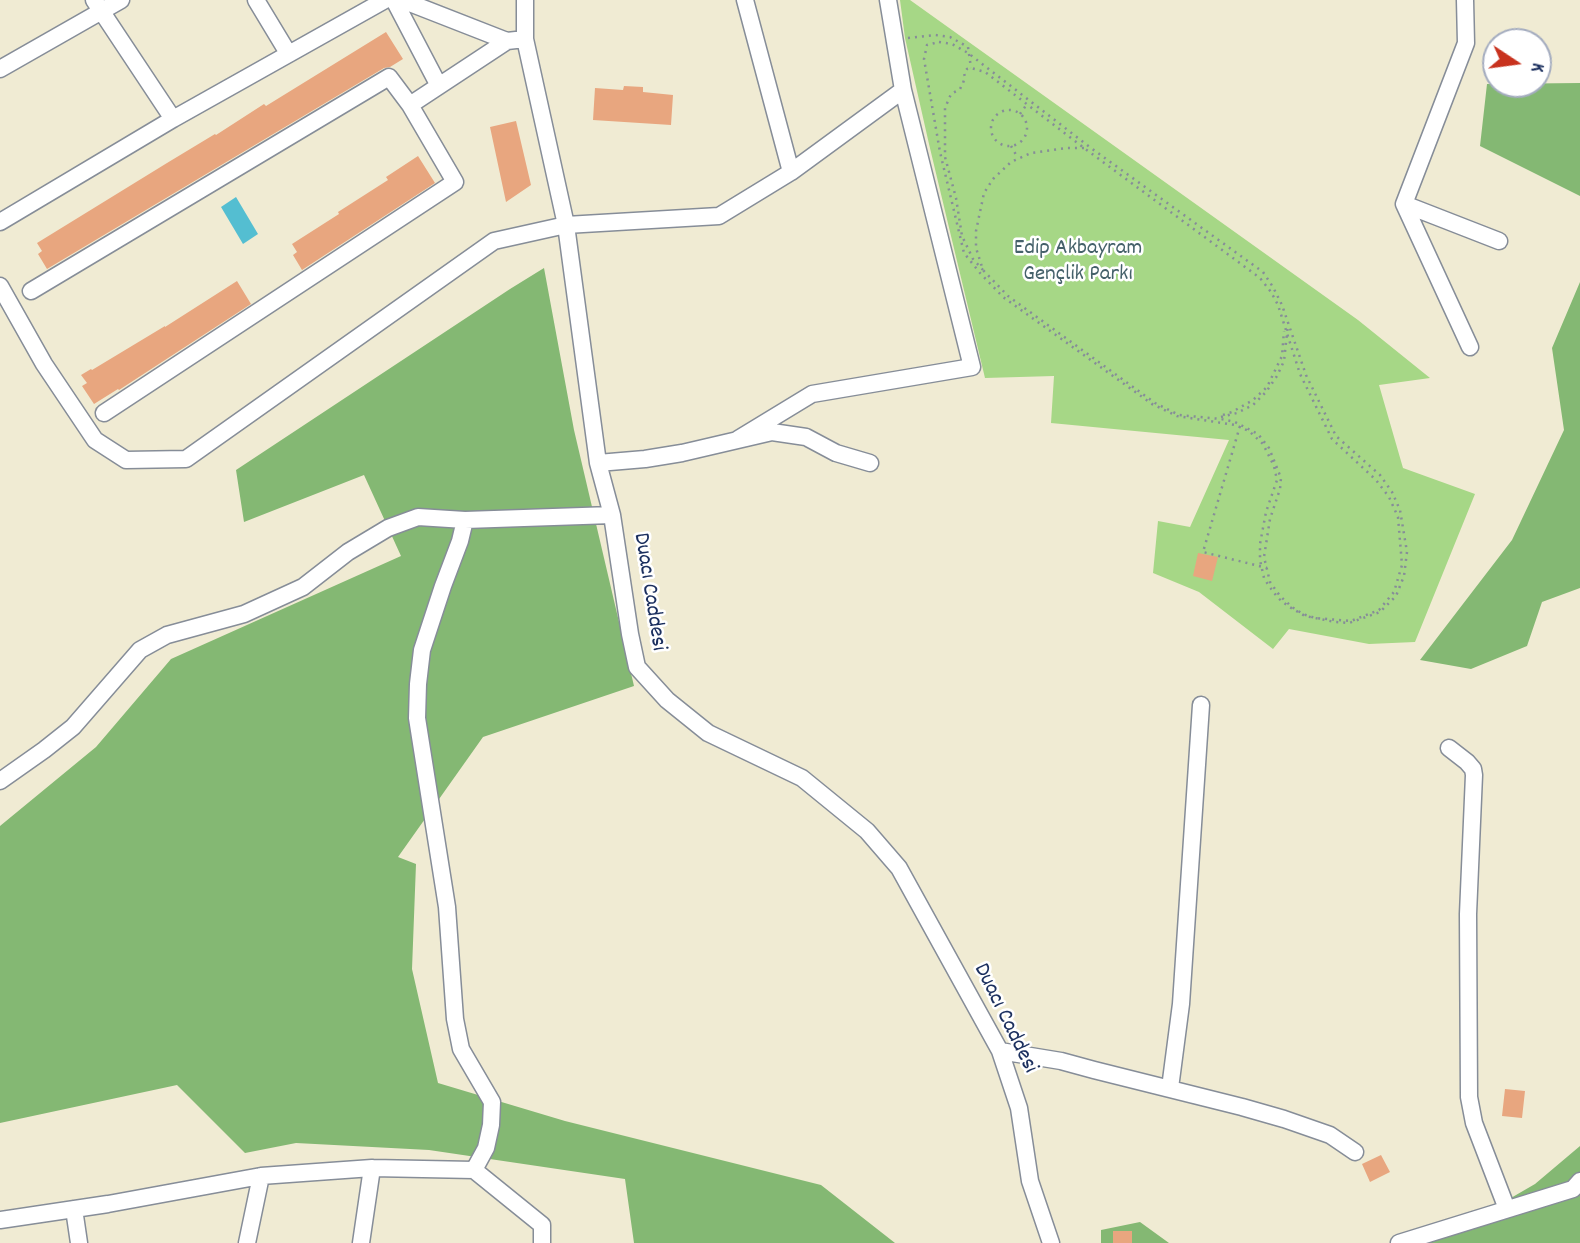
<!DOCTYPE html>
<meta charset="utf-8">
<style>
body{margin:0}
#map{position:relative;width:1580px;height:1243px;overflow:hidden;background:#f0ebd3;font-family:Dekko,sans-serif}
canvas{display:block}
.north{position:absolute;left:1482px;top:28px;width:70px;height:70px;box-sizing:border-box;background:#fff;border:2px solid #a4acbf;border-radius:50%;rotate:103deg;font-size:19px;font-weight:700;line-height:28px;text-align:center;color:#1b2f5e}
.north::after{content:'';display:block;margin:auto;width:24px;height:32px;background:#c8321e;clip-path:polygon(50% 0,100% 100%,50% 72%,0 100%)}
</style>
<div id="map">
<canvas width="1580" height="1243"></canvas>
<div class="north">K</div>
</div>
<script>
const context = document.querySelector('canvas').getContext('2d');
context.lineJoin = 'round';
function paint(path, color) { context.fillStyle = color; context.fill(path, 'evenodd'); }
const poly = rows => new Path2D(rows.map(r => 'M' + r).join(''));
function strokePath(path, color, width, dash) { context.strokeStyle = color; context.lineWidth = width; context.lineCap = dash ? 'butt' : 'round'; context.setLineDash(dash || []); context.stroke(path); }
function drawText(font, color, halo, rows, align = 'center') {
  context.font = font + ' Dekko,sans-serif'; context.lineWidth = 5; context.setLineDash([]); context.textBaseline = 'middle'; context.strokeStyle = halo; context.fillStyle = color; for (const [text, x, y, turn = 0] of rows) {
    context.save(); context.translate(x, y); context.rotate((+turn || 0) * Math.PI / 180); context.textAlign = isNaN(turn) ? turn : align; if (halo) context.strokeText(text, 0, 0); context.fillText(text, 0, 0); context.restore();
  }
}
const green = poly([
 [900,0,910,0,1358,320,1430,378,1379,385,1403,468,1475,494,1415,642,1369,644,1289,629,1273,649,1199,592,1153,573,1158,521,1190,527,1229,440,1051,423,1054,376,985,378,929,144,905,38]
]);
const forest = poly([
 [1580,83,1580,196,1480,146,1487,84],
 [544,268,574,430,634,686,483,737,398,857,416,864,412,969,438,1083,565,1121,821,1185,895,1243,634,1243,625,1179,429,1150,296,1143,245,1153,177,1085,0,1123,0,826,96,747,171,659,401,556,364,475,244,522,236,470,510,289],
 [1580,282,1580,588,1542,602,1527,646,1471,669,1420,660,1512,540,1564,430,1552,348],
 [1580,1146,1580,1243,1397,1243,1447,1235,1535,1184],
 [1140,1222,1169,1243,1101,1243,1101,1230]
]);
const water = poly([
 [236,197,258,234,243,244,221,207]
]);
const building = poly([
 [386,32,403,59,390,67,384,68,47,269,38,254,42,251,37,243,167,163,215,134,216,135,264,104,266,106],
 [624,86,643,87,643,92,673,95,671,125,593,120,595,88,623,90],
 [516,121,531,185,506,202,490,127],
 [418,156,435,183,302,270,293,255,297,252,292,244,339,214,338,212,388,180,386,177],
 [237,281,251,304,119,390,118,389,94,404,82,386,87,383,81,375,91,369,92,370,165,326,165,327],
 [1198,553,1218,557,1212,581,1193,576],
 [1505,1089,1525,1091,1522,1118,1502,1116],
 [1381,1155,1390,1172,1370,1182,1362,1164],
 [1113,1231,1132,1231,1132,1243,1113,1243]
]);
const path = poly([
 [908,38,935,35,950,37,968,47,971,68],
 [939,42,952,44,968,53,1091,148,1263,272,1273,287,1282,305,1306,375,1336,436,1380,475,1392,492,1400,510,1407,552,1404,576,1396,596,1380,612,1349,623,1335,622,1305,616,1288,606,1278,598,1269,586,1264,578,1260,560,1260,544,1266,512,1277,480,1274,466,1263,444,1249,431,1235,425,1177,416,1152,404,1003,297,980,273,964,253,940,152,924,59,927,45,939,42],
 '991 128a18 18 0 1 1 36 0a18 18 0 1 1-36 0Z',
 [1020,114,1027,104],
 [1011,146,1018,158],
 [983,270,973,259,962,236,956,198,945,157,945,108,951,94,960,89,963,83,965,77,964,73,967,69,971,68,985,72,1084,148,1260,278,1271,292,1278,305,1300,374,1332,439,1376,480,1389,497,1398,517,1402,565,1394,592,1379,610,1351,621,1315,618,1303,614,1292,607,1280,596,1270,582,1264,557,1270,519,1280,489,1281,478,1269,448,1258,434,1235,422,1221,419,1179,415,1155,403,1008,296,983,270,976,248,976,231,984,193,993,179,1011,162,1031,153,1067,148,1084,148],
 [1223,415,1232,412,1253,400,1267,387,1282,356,1284,331],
 [1221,417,1237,413,1253,405,1266,392,1277,376,1284,361,1288,324],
 [1240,426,1203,552,1267,568]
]);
const minor = poly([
 [94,0,173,119],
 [256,0,288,53],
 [394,0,439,86],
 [402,0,507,41,525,39],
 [525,0,525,39,566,225,598,463,612,515,630,634,637,667,667,700,708,733,802,778,867,831,899,868,1000,1051,1019,1108,1030,1181,1051,1243],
 [745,0,791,172],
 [1465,0,1466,43,1404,204,1499,241],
 [0,69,121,0],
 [410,105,507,41],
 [1404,204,1470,347],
 [0,222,173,119,385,0],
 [0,286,44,364,95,440,126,460,186,459,494,241,566,225,719,216,791,172,903,90],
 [31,291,389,77,410,105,455,182,104,413],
 [738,439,812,394,972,367,903,90,888,0],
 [598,463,645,459,682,453,772,432,806,437,836,453,870,463],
 [1449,748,1467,762,1473,769,1474,775,1468,914,1469,1097,1474,1123,1507,1209],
 [0,781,44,750,73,727,140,650,167,635,244,614,303,587,348,552,388,528,418,517,465,520,612,515],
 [1000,1051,1061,1061,1094,1070,1242,1107,1284,1119,1330,1135,1355,1152],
 [1170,1088,1181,1004,1201,705],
 [474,1170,542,1225,542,1243],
 [74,1209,79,1243],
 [0,1220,108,1204,261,1176,372,1168,474,1170,486,1148,491,1125,492,1102,461,1049,455,1019,447,907,417,718,418,684,422,650,443,586,460,541,465,520],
 [247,1243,261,1176],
 [361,1243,372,1168],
 [1399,1243,1573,1189,1580,1181]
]);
const parkNames = [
 ["Edip Akbayram",1078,250],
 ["Gençlik Parkı",1078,276]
];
const streetNames = [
 ["Duacı Caddesi",648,592,81],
 ["Duacı Caddesi",1004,1019,64]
];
paint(green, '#a6d786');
paint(forest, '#84b873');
paint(water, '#54bed1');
paint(building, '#e8a67f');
strokePath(minor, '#868d98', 19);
strokePath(path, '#868d98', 2.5, [2, 5]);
strokePath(minor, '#fff', 16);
drawText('23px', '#45616a', '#fff', parkNames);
drawText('23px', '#1b2f5e', '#fff', streetNames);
</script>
